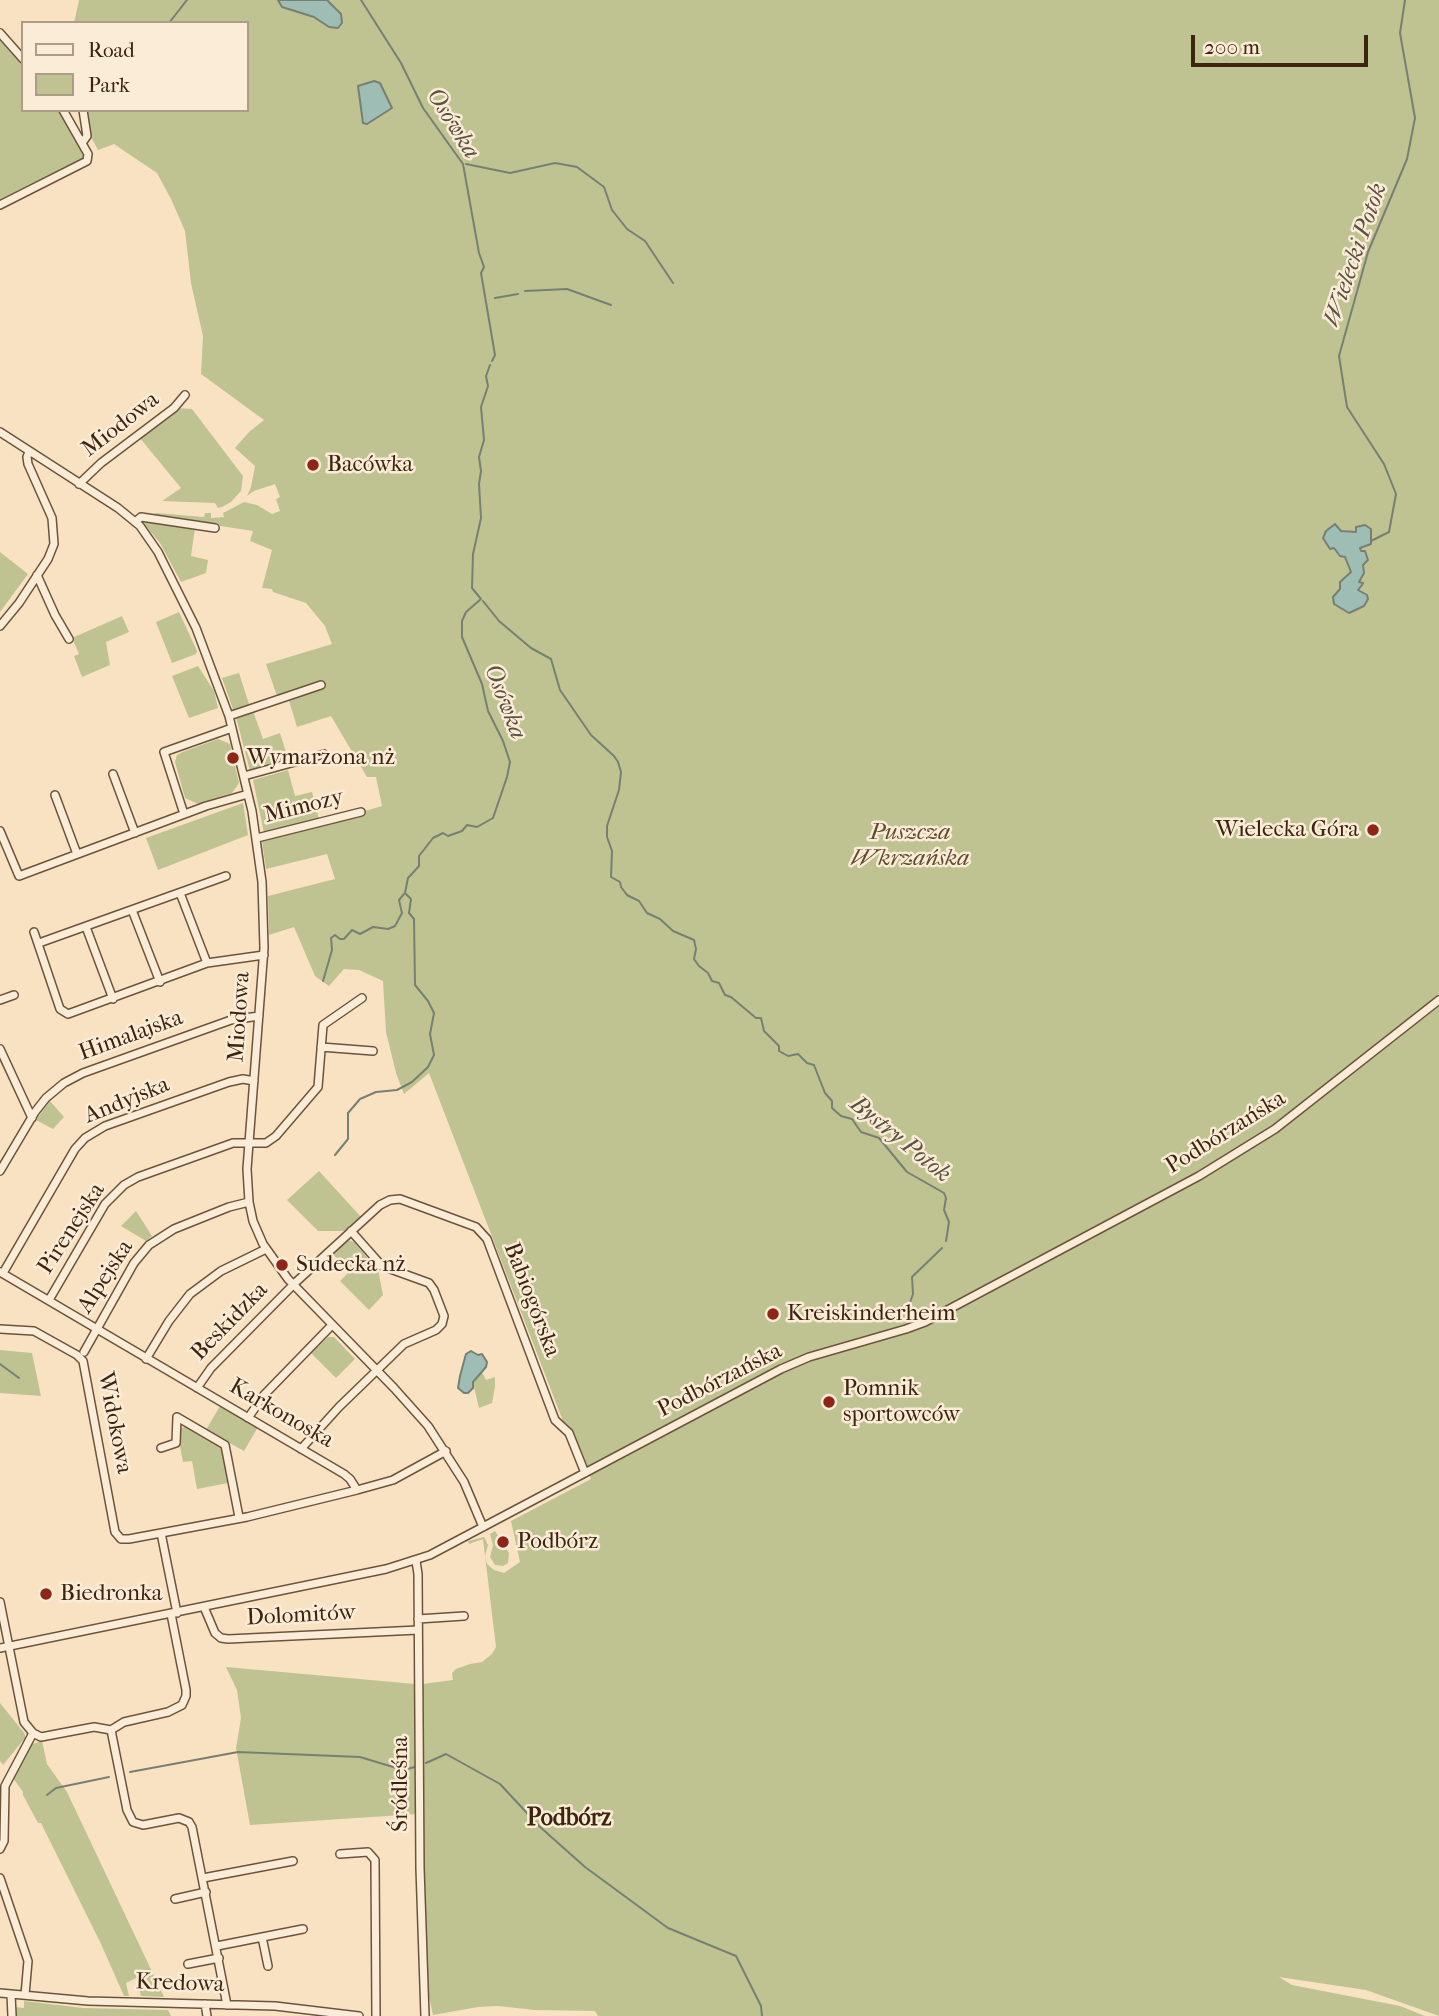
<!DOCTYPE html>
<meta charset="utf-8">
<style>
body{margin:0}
#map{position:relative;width:1439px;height:2016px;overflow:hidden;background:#f9e2c2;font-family:"IM FELL French Canon",serif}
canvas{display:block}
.legend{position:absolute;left:21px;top:21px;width:228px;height:91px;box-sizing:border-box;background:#fbecd7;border:2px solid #af9c87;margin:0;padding:9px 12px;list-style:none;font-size:21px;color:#3d2410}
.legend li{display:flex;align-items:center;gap:14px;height:35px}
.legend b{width:35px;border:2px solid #af9c87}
.scale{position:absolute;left:1191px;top:35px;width:177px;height:32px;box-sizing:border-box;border:4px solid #3d2410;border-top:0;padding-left:9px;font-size:21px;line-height:24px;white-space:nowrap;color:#3d2410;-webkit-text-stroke:5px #fbecd7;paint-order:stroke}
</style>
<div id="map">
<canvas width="1439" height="2016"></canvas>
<ul class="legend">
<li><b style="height:9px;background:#fbecd7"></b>Road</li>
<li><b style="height:19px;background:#bfc392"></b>Park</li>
</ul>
<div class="scale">200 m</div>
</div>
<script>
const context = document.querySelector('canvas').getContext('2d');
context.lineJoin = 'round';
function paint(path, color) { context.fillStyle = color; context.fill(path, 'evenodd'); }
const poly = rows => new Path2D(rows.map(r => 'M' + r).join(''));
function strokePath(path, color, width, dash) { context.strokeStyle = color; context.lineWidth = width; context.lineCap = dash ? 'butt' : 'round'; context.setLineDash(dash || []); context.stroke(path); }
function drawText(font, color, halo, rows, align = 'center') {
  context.font = font + ' "IM FELL French Canon",serif'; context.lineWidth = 5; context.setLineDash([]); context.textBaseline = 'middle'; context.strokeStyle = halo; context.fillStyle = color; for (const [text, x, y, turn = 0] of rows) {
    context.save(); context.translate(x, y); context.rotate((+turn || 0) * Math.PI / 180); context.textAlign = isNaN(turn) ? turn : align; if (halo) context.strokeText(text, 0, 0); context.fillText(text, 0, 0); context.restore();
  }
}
const green = poly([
 [79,0,1439,0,1439,2016,1366,1990,1279,1977,1292,1985,1400,2006,1425,2016,598,2016,595,2011,535,2010,498,2006,478,2007,433,2015,424,1973,423,1932,423,1684,453,1680,452,1673,456,1669,470,1664,482,1662,492,1654,496,1647,483,1539,469,1544,468,1541,484,1537,488,1545,485,1556,487,1564,494,1570,504,1573,520,1562,511,1521,591,1479,570,1427,563,1421,429,1073,404,1094,396,1073,386,1032,383,981,359,970,344,969,329,986,315,976,294,927,269,935,268,896,335,879,327,854,266,869,262,841,365,815,365,811,382,806,376,777,367,777,331,716,297,727,287,694,277,696,266,664,332,644,325,626,306,603,273,592,272,589,262,588,272,550,250,541,253,531,150,515,156,513,204,517,205,513,211,513,211,518,224,517,223,513,244,502,257,505,272,514,280,511,276,499,280,497,275,484,254,491,247,496,251,487,255,466,235,448,249,432,264,420,201,374,203,336,191,283,185,231,171,199,157,173,114,144,98,150,91,137,86,110,247,110,247,23,74,23],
 [0,39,23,66,23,110,58,110,85,156,84,160,0,202],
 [176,408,192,409,243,476,241,491,231,502,222,507,218,508,215,503,162,501,181,488,139,437],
 [146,520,195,528,191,556,208,560,206,573,181,582,160,543,144,524],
 [0,552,28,574,0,612],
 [179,612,197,651,196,654,172,663,156,622],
 [122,616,129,632,106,642,110,665,82,677,74,656,79,654,72,638],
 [198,666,214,691,218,708,189,718,172,676],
 [239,673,250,707,234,712,222,678],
 [253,711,263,739,280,733,288,758,250,771,236,717],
 [218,739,230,744,239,783,232,793,198,804,185,798,175,762,177,755,182,752],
 [288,770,295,796,312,792,319,819,264,833,253,780],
 [243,803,248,835,158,870,146,838],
 [50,1101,64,1117,53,1129,36,1120],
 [319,1171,361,1217,345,1231,318,1231,287,1200],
 [136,1211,152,1236,146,1241,121,1226],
 [348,1240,354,1242,378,1270,383,1295,369,1310,340,1281,349,1272,333,1254],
 [328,1337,334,1337,355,1359,336,1378,311,1353],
 [0,1350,32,1353,41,1396,0,1393],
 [482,1372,486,1380,495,1377,495,1387,492,1403,479,1408,473,1383],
 [220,1406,258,1427,244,1451,206,1430],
 [186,1427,222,1448,228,1483,197,1489,192,1461,183,1462,177,1431,180,1428],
 [495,1531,509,1553,508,1563,503,1566,495,1565,490,1557,493,1545,490,1534],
 [226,1667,415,1684,418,1714,417,1814,250,1825,236,1748,241,1718,237,1690],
 [0,1703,25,1734,25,1738,3,1765,0,1761],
 [42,1741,47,1764,67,1792,164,1997,141,1996,136,1978,126,1983,129,1996,124,1996,101,1944,41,1823,38,1823,23,1795,23,1792,13,1778,32,1744],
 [24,2001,83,2008,168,2010,171,2016,16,2016,15,2007,24,2008]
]);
const water = poly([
 [278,0,327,0,341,14,342,23,338,28,329,27,314,17,282,7,278,0],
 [374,81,380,83,392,108,367,124,363,123,358,86,374,81],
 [1335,524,1341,531,1356,532,1356,527,1365,525,1371,529,1371,544,1360,548,1361,551,1365,551,1368,560,1363,565,1364,573,1359,582,1363,583,1362,585,1358,590,1367,595,1368,599,1364,606,1349,613,1334,604,1333,597,1340,589,1340,582,1351,572,1345,557,1340,556,1334,548,1330,549,1323,538,1326,531,1335,524],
 [471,1351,478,1355,482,1354,487,1362,486,1367,473,1382,473,1388,468,1393,464,1393,458,1388,460,1376,466,1354,471,1351]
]);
const stream = poly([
 [361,0,401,63,423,108,463,164,479,253,484,267,481,273,495,355,492,361],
 [169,23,187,0],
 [466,164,510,173,555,163,577,167,604,187,612,210,627,229,645,241,673,283],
 [525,291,567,289,611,305],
 [495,298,518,294],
 [1371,541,1389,532,1396,494,1384,464,1347,407,1339,356,1368,252,1407,159,1415,118,1400,33,1405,0],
 [483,601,499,621,531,648,551,659,560,690,591,735,614,756,618,762,621,772,619,790,607,826,607,837,612,851,611,877,620,882,621,887,627,895,639,901,647,913,660,919,673,931,694,940,696,949,694,959,699,966,708,973,712,981,719,983,725,995,731,997,756,1018,761,1018,764,1031,779,1046,779,1051,788,1056,798,1054,807,1063,814,1065,825,1093,832,1101,832,1108,841,1116,852,1119,861,1132,879,1138,907,1172,944,1193,946,1198,944,1210,949,1222,946,1241],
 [323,981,332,950,331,938,335,935,340,939,344,939,352,930,360,934,373,927,388,929,395,926,402,913,399,900,404,894],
 [335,1155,348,1139,348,1113,360,1099,376,1092,397,1090,412,1082,428,1067,434,1055,430,1034,434,1013,428,1001,415,985,414,919,409,913,411,899,405,893,408,878,419,866,419,856,433,838,443,833,448,836,462,831,467,825,477,827,493,818,507,777,510,762,503,741,488,711,482,684,462,637,462,621,466,612,481,599,472,588,473,554,481,518,479,484,481,471,479,457,484,440,481,407,488,386,486,376,490,365],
 [908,1308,913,1294,912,1277,942,1248],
 [0,1364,19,1378],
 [426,1763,446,1754,500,1784,539,1826,585,1867,668,1928,736,1956,761,2006,762,2016],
 [130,1772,238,1752,360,1757,403,1770,415,1767],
 [47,1795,56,1788,109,1777]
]);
const minor = poly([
 [0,33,23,59],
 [82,143,87,136,83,110],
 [0,205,87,161,88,154,63,110],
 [0,432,118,508,140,526,158,552,196,628,229,716,252,811,262,882,264,948,247,1169,249,1202,253,1221,263,1244,288,1279,394,1388,428,1426,464,1482,483,1527],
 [79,484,101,463,174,408,185,395],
 [135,522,141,517,215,528],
 [37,575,55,615,69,639],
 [0,626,19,603,48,559,54,544,52,518,28,464,27,457,29,452],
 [229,716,321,685],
 [113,774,135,833],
 [244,776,324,754],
 [55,795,77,854],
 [184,814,164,752,232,728],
 [0,831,19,876,206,806,248,794],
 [257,838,361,812],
 [180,893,207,963],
 [132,910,160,982],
 [86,927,113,999],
 [34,932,60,1009,68,1014,207,963,264,955],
 [39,943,226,876],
 [0,1000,14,995],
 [321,1047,373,1051],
 [0,1049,32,1118],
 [0,1171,35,1112,46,1098,64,1083,83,1073,231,1020,259,1016],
 [0,1272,344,1474,350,1479,357,1490,393,1480,446,1451],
 [3,1273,75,1149,85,1138,105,1126,229,1082,243,1079,254,1081],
 [49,1300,105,1204,124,1185,138,1177,233,1143,266,1143,276,1136,318,1087,323,1025,362,998],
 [0,1329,34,1331,77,1355,83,1361,115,1532,121,1539,129,1539,247,1517,357,1490],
 [84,1352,134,1263,149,1245,174,1229,229,1207,249,1202],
 [146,1359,169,1321,190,1294,221,1271,266,1249],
 [197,1388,211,1368,296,1282,380,1205,390,1200,400,1199,476,1227,487,1239,555,1420,569,1433,585,1473],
 [248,1418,264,1395,332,1325],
 [161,1448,176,1443,177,1417,225,1445,239,1517],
 [301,1449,339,1407,404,1344,436,1330,442,1324,444,1316,434,1290,429,1283,382,1266,351,1231],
 [161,1533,177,1613],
 [416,1561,418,1574,420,1868,425,2016],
 [0,1602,24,1722,33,1733,41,1737,94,1727,111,1730,124,1722,168,1712,182,1705,186,1696,186,1690,171,1614],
 [204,1607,215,1633,221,1638,228,1639,418,1630],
 [418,1619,464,1616],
 [0,1648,386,1569,430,1555,781,1369,809,1357,906,1329,925,1322,1199,1176,1275,1129,1439,1000],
 [111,1730,127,1810,133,1822,143,1825,179,1818,189,1822,192,1827,227,2005],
 [0,1849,4,1841,5,1786,33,1733],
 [340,1854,368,1852,375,1860,376,2016],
 [0,1878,28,1961,25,1995],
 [203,1878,293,1861],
 [175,1899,206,1892],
 [262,1937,268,1966],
 [217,1946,303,1929],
 [188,1964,219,1958],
 [0,1993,88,2001,275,2006,359,2016],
 [11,1994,12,2016],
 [205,2004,207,2016]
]);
const markers = [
 [313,465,7,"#8f2418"],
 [233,758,7,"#8f2418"],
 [1373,830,7,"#8f2418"],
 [282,1265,7,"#8f2418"],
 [773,1314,7,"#8f2418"],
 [829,1402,7,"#8f2418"],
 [503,1542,7,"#8f2418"],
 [46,1594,7,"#8f2418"]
];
const streetNames = [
 ["Miodowa",121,425,-38],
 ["Mimozy",304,807,-14],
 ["Miodowa",240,1017,-86],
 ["Himalajska",131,1036,-20],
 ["Andyjska",127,1101,-22],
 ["Podbórzańska",1226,1133,-32],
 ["Pirenejska",72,1229,-57],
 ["Alpejska",106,1277,-57],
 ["Babiogórska",531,1300,69],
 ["Beskidzka",230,1322,-46],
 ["Podbórzańska",720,1381,-27],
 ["Karkonoska",281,1414,30],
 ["Widokowa",114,1423,79],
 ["Dolomitów",301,1616,-3],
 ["Śródleśna",401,1784,-90],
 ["Kredowa",180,1984,2]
];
const poiNames = [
 ["Bacówka",327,465],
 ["Wymarzona nż",247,758],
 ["Wielecka Góra",1359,830,"right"],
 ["Sudecka nż",296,1265],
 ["Kreiskinderheim",787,1314],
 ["Pomnik",843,1389],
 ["sportowców",843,1415],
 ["Podbórz",517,1542],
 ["Biedronka",60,1594]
];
const parkNames = [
 ["Puszcza",910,833],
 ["Wkrzańska",910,859]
];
const waterNames = [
 ["Osówka",452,124,58],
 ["Wielecki Potok",1356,255,-71],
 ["Osówka",504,702,69],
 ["Bystry Potok",900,1140,39]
];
const neighbourhoodNames = [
 ["Podbórz",569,1819]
];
paint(green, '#bfc392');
paint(water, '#9ebdb5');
strokePath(water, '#778073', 2);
strokePath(stream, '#778073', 2);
strokePath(minor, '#6c543c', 10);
strokePath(minor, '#fbecd7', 7);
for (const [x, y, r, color] of markers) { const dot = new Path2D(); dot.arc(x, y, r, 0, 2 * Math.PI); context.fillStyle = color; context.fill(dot); strokePath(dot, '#fbecd7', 2.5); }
drawText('23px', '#3d2410', '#fbecd7', streetNames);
drawText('23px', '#3d2410', '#fbecd7', poiNames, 'left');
drawText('italic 23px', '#5e4c30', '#fbecd7', parkNames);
drawText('italic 24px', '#5a5242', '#fbecd7', waterNames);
drawText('bold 24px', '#3d2410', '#fbecd7', neighbourhoodNames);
</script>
